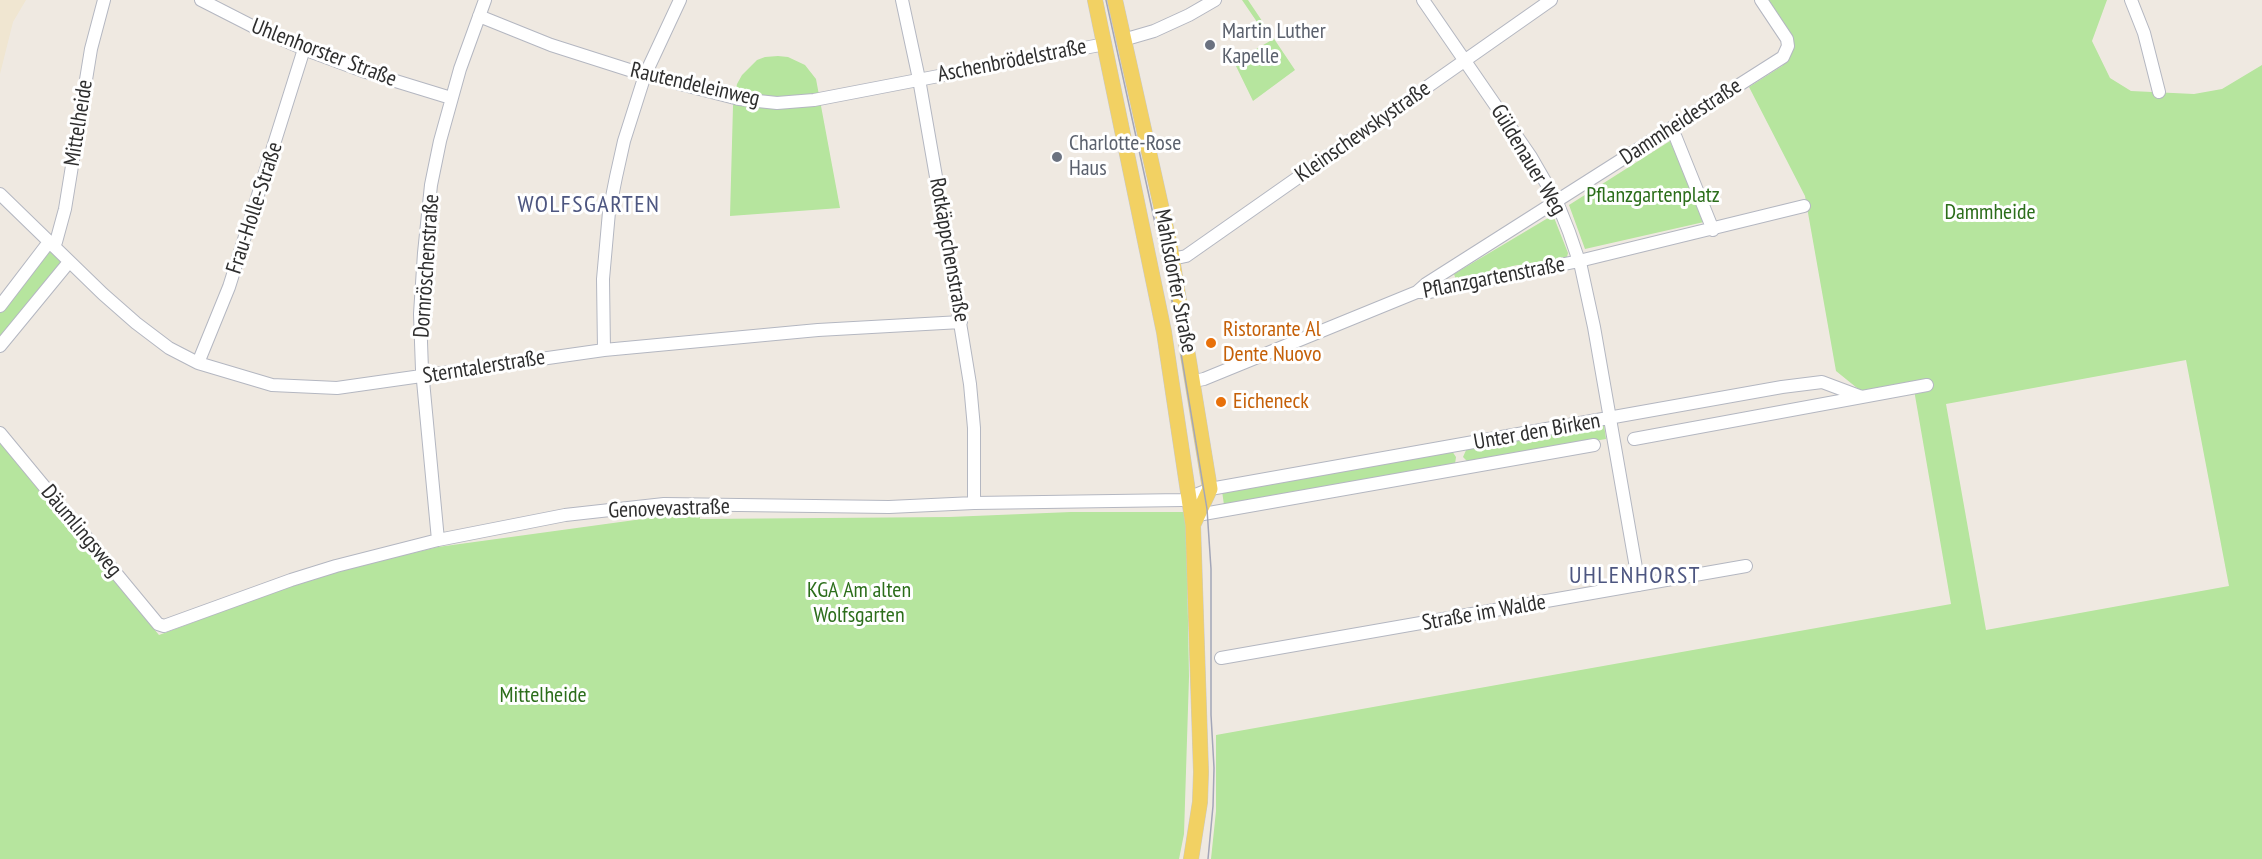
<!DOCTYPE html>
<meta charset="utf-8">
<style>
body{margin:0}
canvas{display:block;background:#efe9e1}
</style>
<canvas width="2262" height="859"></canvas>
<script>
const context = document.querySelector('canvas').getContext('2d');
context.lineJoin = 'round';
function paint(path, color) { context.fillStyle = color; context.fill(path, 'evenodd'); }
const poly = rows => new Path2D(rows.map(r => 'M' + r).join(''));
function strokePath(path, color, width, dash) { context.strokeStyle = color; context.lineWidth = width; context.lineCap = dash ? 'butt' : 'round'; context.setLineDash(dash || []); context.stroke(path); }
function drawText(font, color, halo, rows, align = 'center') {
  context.font = font + ' "PT Sans Narrow",sans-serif'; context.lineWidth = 6; context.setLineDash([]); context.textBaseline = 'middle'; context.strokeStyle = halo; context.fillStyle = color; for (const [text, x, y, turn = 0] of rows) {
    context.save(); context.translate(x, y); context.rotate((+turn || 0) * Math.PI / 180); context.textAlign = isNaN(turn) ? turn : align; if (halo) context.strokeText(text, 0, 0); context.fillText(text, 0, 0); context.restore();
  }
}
const education = poly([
 [0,0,26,0,13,22,0,74]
]);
const green = poly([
 [1242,0,1248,0,1295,70,1253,101,1234,62,1270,41],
 [1767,0,2107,0,2092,41,2110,78,2131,91,2194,94,2222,89,2262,65,2262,859,1211,859,1216,811,1216,735,1951,604,1913,384,1862,392,1836,371,1805,196,1749,87,1782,66,1789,59,1792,49],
 [2186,360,2229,586,1986,630,1946,404],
 [778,56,788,57,805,65,816,79,840,208,730,216,733,106,737,84,742,75,757,60,765,57],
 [1670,141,1704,222,1585,249,1569,205],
 [1553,215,1568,253,1567,257,1527,265,1517,265,1456,280,1454,274],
 [46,251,52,251,61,262,61,264,0,340,0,313],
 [1602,424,1604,425,1606,439,1468,462,1463,457,1467,448],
 [0,440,159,635,318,576,438,547,686,513,700,513,700,519,949,517,1071,512,1186,512,1189,677,1184,834,1179,859,0,859],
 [1452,451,1456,457,1455,464,1224,505,1222,491]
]);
const minor = poly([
 [201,0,252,26,309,51,363,71,451,98],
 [902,0,919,79,939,194,970,384,974,428,974,503],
 [1423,0,1531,157,1557,202,1569,232,1581,267,1594,327,1639,585],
 [2131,0,2144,33,2159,92],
 [479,16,551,45,645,75,739,99,777,103,814,100,1105,44],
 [1123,40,1154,31,1189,15,1215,0],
 [1671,129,1676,138,1713,230],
 [0,194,103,294,136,323,169,348,198,363,272,385,337,388,604,350,818,330,961,322],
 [53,246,56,242,65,209,91,49,104,0],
 [1172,259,1186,256,1551,0],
 [1417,292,1426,284,1783,57,1788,46,1787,39,1761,0],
 [0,306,49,242],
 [0,346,69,262],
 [604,350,603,279,609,212,616,177,624,141,645,75,680,0],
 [198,363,229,287,304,49],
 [1194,381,1204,379,1417,292,1430,292,1579,261,1804,206],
 [0,433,158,624,164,626,291,580,336,566,438,540,565,515,664,504,889,507,974,503,1183,500,1210,489,1782,387,1822,382,1862,397],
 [1634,439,1927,385],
 [1192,516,1594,445],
 [438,540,422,370,420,314,424,253,431,185,440,141,460,69,485,0],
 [1221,658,1746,566]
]);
const major = poly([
 [1095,0,1164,332,1193,525,1201,772,1200,802,1191,859],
 [1115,0,1170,246,1210,489,1193,525]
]);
const tram = poly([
 [1106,0,1173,305,1207,509,1211,569,1211,715,1214,768,1213,806,1208,859]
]);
const markers = [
 [1210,45,6,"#6b7280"],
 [1057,157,6,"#6b7280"],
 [1211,343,6,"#e8710a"],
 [1221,402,6,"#e8710a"]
];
const worshipNames = [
 ["Martin Luther",1222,32],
 ["Kapelle",1222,57],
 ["Charlotte-Rose",1069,144],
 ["Haus",1069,169]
];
const streetNames = [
 ["Uhlenhorster Straße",324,53,21],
 ["Aschenbrödelstraße",1012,61,-11],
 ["Rautendeleinweg",695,85,13],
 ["Dammheidestraße",1681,122,-33],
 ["Mittelheide",79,123,-81],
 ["Kleinschewskystraße",1363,132,-35],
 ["Güldenauer Weg",1528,160,59],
 ["Frau-Holle-Straße",255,208,-72],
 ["Rotkäppchenstraße",949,250,80],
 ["Dornröschenstraße",427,266,-86],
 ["Pflanzgartenstraße",1494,278,-11],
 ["Mahlsdorfer Straße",1175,281,79],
 ["Sterntalerstraße",484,367,-9],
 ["Unter den Birken",1537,432,-10],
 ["Genovevastraße",669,509,-2],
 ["Däumlingsweg",81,531,50],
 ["Straße im Walde",1484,613,-10]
];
const parkNames = [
 ["Pflanzgartenplatz",1653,196],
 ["Dammheide",1990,213],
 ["KGA Am alten",859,591],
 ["Wolfsgarten",859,616],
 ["Mittelheide",543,696]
];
const foodNames = [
 ["Ristorante Al",1223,330],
 ["Dente Nuovo",1223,355],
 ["Eicheneck",1233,402]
];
const neighbourhoodNames = [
 ["WOLFSGARTEN",589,205],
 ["UHLENHORST",1635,576]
];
paint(education, '#f0e6d1');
paint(green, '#b6e59e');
strokePath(minor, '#b4b7c1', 14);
strokePath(major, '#c9c9c9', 16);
strokePath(minor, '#fff', 12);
strokePath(major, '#f2d163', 15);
strokePath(tram, '#a3a6b8', 1.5);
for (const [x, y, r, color] of markers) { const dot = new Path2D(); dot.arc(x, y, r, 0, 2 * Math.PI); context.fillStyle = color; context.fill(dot); strokePath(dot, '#fff', 2); }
drawText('22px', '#5b616d', '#fff', worshipNames, 'left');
drawText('22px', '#2e2e2e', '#fff', streetNames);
drawText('22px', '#2c6e1b', '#fff', parkNames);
drawText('22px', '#c56008', '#fff', foodNames, 'left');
context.letterSpacing = '1.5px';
drawText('24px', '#4d5680', '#fff', neighbourhoodNames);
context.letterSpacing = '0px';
</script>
